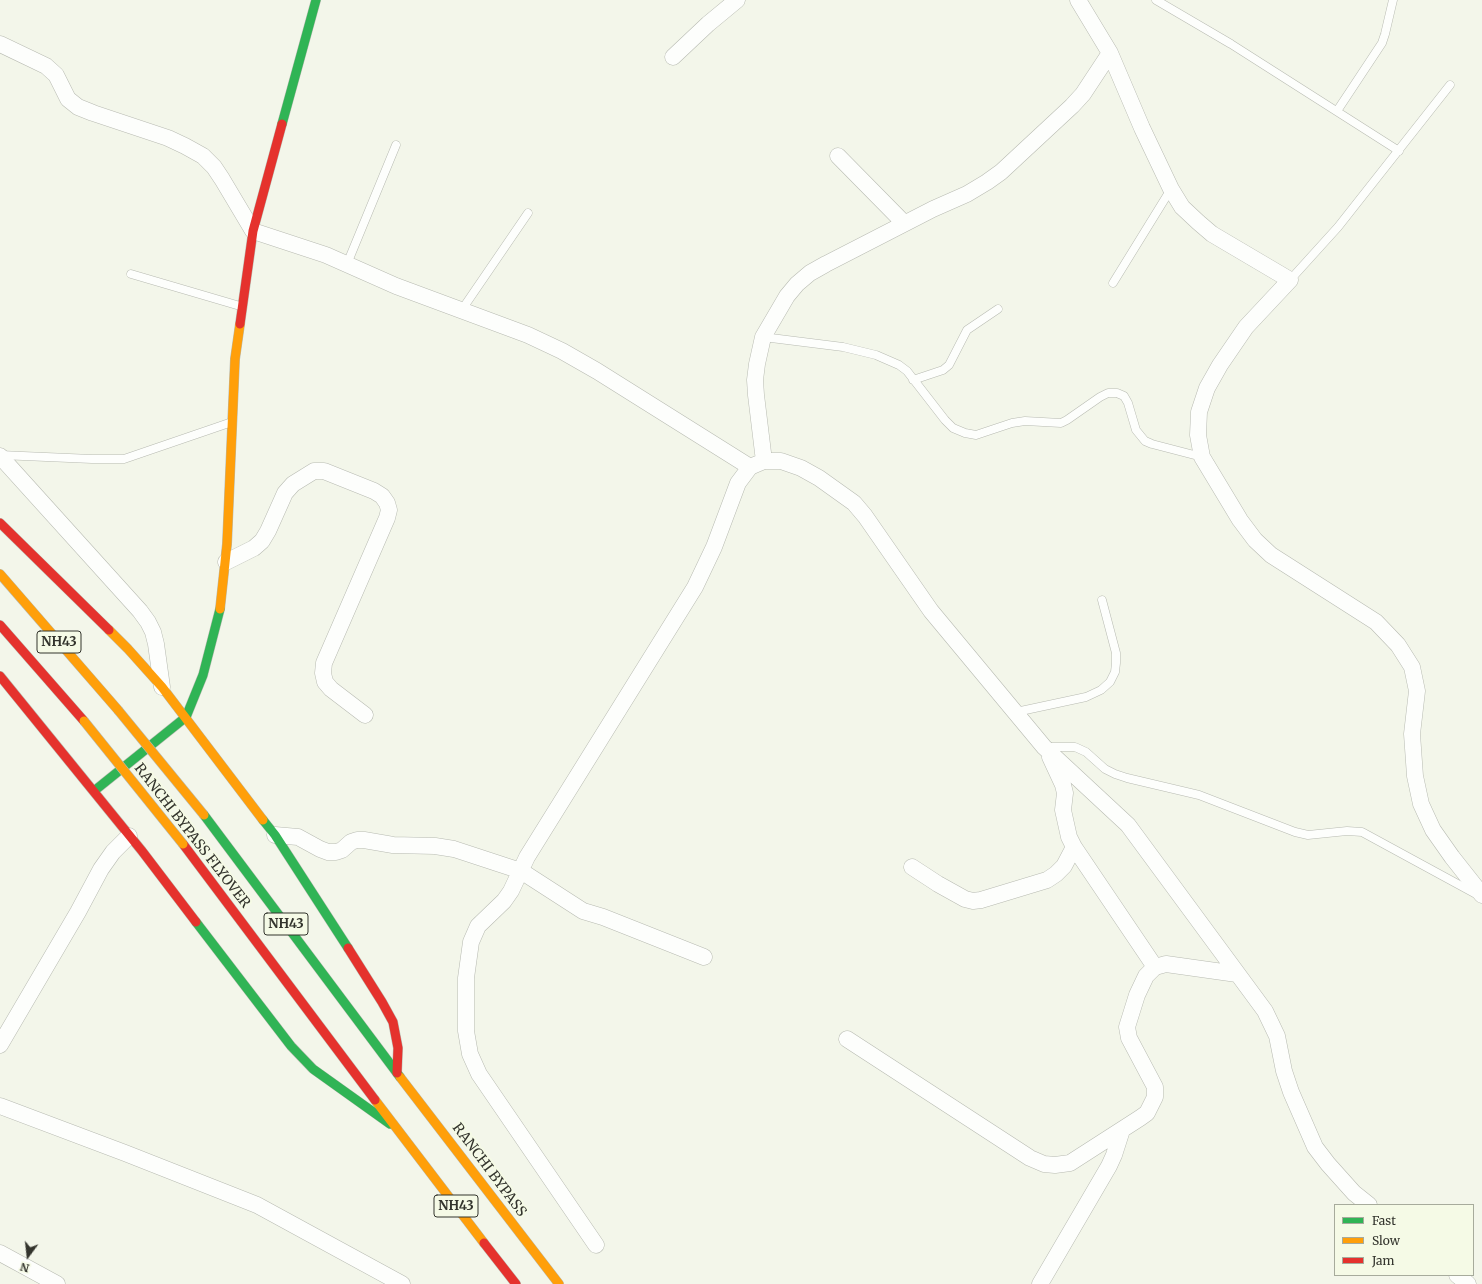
<!DOCTYPE html>
<style>
body{margin:0}
#map{position:relative;width:1482px;height:1284px;overflow:hidden;background:#f3f6ea;font-family:Merriweather,serif}
canvas{display:block}
.legend{position:absolute;left:1334px;top:1204px;width:140px;height:72px;box-sizing:border-box;background:#f5fae6;border:1px solid #a7ab9c;margin:0;padding:5px 7px;list-style:none;font-size:12px;color:#33342d}
.legend li{display:flex;align-items:center;gap:8px;height:20px}
.legend b{width:20px;border:1px solid #a7ab9c}
.north{position:absolute;left:8px;top:1236px;width:40px;height:40px;-webkit-text-stroke:3px #f5fae6;paint-order:stroke;rotate:195deg;font-size:11px;font-weight:700;line-height:16px;text-align:center;color:#33342d}
.north::after{content:'';display:block;margin:auto;width:14px;height:18px;background:#33342d;clip-path:polygon(50% 0,100% 100%,50% 72%,0 100%)}
</style>
<div id="map">
<canvas width="1482" height="1284"></canvas>
<ul class="legend">
<li><b style="height:5px;background:#30b455"></b>Fast</li>
<li><b style="height:5px;background:#ff9f0a"></b>Slow</li>
<li><b style="height:5px;background:#e5322d"></b>Jam</li>
</ul>
<div class="north">N</div>
</div>
<script>
const context = document.querySelector('canvas').getContext('2d');
context.lineJoin = 'round';
const poly = rows => new Path2D(rows.map(r => 'M' + r).join(''));
function strokePath(path, color, width, dash) { context.strokeStyle = color; context.lineWidth = width; context.lineCap = dash ? 'butt' : 'round'; context.setLineDash(dash || []); context.stroke(path); }
function drawText(font, color, halo, rows, align = 'center') {
  context.font = font + ' Merriweather,serif'; context.lineWidth = 4; context.setLineDash([]); context.textBaseline = 'middle'; context.strokeStyle = halo; context.fillStyle = color; for (const [text, x, y, turn = 0] of rows) {
    context.save(); context.translate(x, y); context.rotate((+turn || 0) * Math.PI / 180); context.textAlign = isNaN(turn) ? turn : align; if (halo) context.strokeText(text, 0, 0); context.fillText(text, 0, 0); context.restore();
  }
}
const lane = poly([
 [1156,0,1231,44,1399,151],
 [1337,111,1382,43,1385,34,1393,0],
 [347,264,396,145],
 [131,274,240,306],
 [1290,280,1338,227,1450,85],
 [1113,283,1171,189],
 [461,311,528,213],
 [763,337,843,347,876,355,899,365,907,371,945,420,953,428,965,433,976,435,1012,423,1025,421,1061,423,1067,420,1100,397,1108,393,1117,393,1124,396,1128,403,1136,430,1145,441,1152,444,1202,457],
 [913,380,943,370,949,365,967,330,998,309],
 [0,455,92,459,124,459,232,422],
 [1016,712,1086,697,1101,690,1110,682,1115,672,1116,663,1116,653,1102,600],
 [1045,747,1075,747,1086,752,1105,769,1115,774,1127,778,1199,795,1295,832,1308,835,1347,831,1362,832,1476,894]
]);
const street = poly([
 [1078,0,1110,53,1142,128,1171,189,1182,207,1198,222,1212,234,1290,280,1246,327,1220,365,1207,388,1199,412,1198,435,1202,457,1240,520,1255,540,1271,555,1376,622,1398,645,1412,667,1417,691,1412,734,1415,776,1421,804,1433,830,1452,857,1482,895],
 [0,44,46,66,56,75,68,99,78,107,93,113,168,138,185,146,203,156,214,167,222,179,253,231,326,255,396,286,528,335,562,351,597,371,750,467],
 [673,57,708,24,737,0],
 [838,156,904,223],
 [0,456,140,611,148,622,153,632,156,644,162,687],
 [764,461,756,395,755,380,757,364,763,337,787,296,797,284,810,273,826,264,933,209,967,194,987,182,1001,172,1072,106,1083,94,1110,53],
 [226,562,254,548,262,541,268,531,285,493,293,484,314,471,324,471,374,491,382,496,387,503,389,510,387,518,324,663,323,673,325,682,331,689,365,715],
 [1050,757,1063,785,1065,793,1063,810,1069,837,1074,847,1155,967],
 [275,835,298,837,320,849,328,852,336,852,342,850,351,842,357,840,364,840,393,845,435,846,454,849,521,871,583,911,603,917,704,957],
 [912,867,938,884,965,899,973,901,981,900,1047,880,1056,874,1064,866,1074,847],
 [847,1039,1030,1158,1044,1164,1055,1165,1070,1163,1140,1118,1147,1113,1155,1097,1155,1087,1129,1038,1127,1027,1137,995,1146,976,1155,967,1166,964,1237,974],
 [0,1045,78,912,101,869,113,852,129,836],
 [0,1106,125,1153,257,1205,402,1284],
 [596,1245,479,1074,470,1054,466,1031,466,978,471,942,478,926,504,901,511,891,527,857,695,587,714,547,738,483,750,467,764,461,781,461,801,468,819,478,854,503,865,516,931,611,1044,747,1128,825,1265,1011,1277,1036,1284,1071,1291,1092,1315,1147,1328,1164,1354,1193,1369,1205],
 [0,1253,57,1284],
 [1457,1275,1468,1284],
 [1040,1284,1109,1166,1114,1155,1122,1130]
]);
const fast = poly([
 [282,124,316,0],
 [94,791,186,717,203,675,220,609],
 [204,815,400,1077],
 [263,820,275,835,348,948],
 [196,922,291,1046,313,1069,390,1124]
]);
const slow = poly([
 [0,574,118,710],
 [220,609,227,544,235,359,240,324],
 [109,630,128,649,162,687,263,820],
 [400,1077,559,1284],
 [375,1100,484,1243]
]);
const jam = poly([
 [240,324,253,231,282,124],
 [0,523,109,630],
 [0,625,84,721],
 [0,676,142,851,196,922],
 [183,844,375,1100],
 [348,948,382,1002,393,1022,398,1048,397,1073],
 [484,1243,516,1284]
]);
const slowBridge = poly([
 [118,710,204,815],
 [84,721,183,844]
]);
const shields = [
 [59,642,44],
 [286,924,44],
 [456,1206,44]
];
const shieldNames = [
 ["NH43",59,642],
 ["NH43",286,924],
 ["NH43",456,1206]
];
const streetNames = [
 ["RANCHI BYPASS FLYOVER",192,836,52],
 ["RANCHI BYPASS",489,1170,53]
];
strokePath(lane, '#b7bab1', 9);
strokePath(street, '#b7bab1', 17);
strokePath(fast, '#b7bab1', 10);
strokePath(slow, '#b7bab1', 10);
strokePath(jam, '#b7bab1', 10);
strokePath(lane, '#fdfefc', 8);
strokePath(street, '#fdfefc', 16);
strokePath(fast, '#30b455', 9);
strokePath(slow, '#ff9f0a', 9);
strokePath(jam, '#e5322d', 9);
strokePath(slowBridge, '#b7bab1', 10, []);
strokePath(slowBridge, '#ff9f0a', 9);
for (const [x, y, w] of shields) { const box = new Path2D(); box.roundRect(x - w / 2, y - 11, w, 22, 3); context.fillStyle = '#f5fae6'; context.fill(box); strokePath(box, '#33342d', 1); }
drawText('bold 13px', '#33342d', null, shieldNames);
drawText('14px', '#33342d', '#f5fae6', streetNames);
</script>
